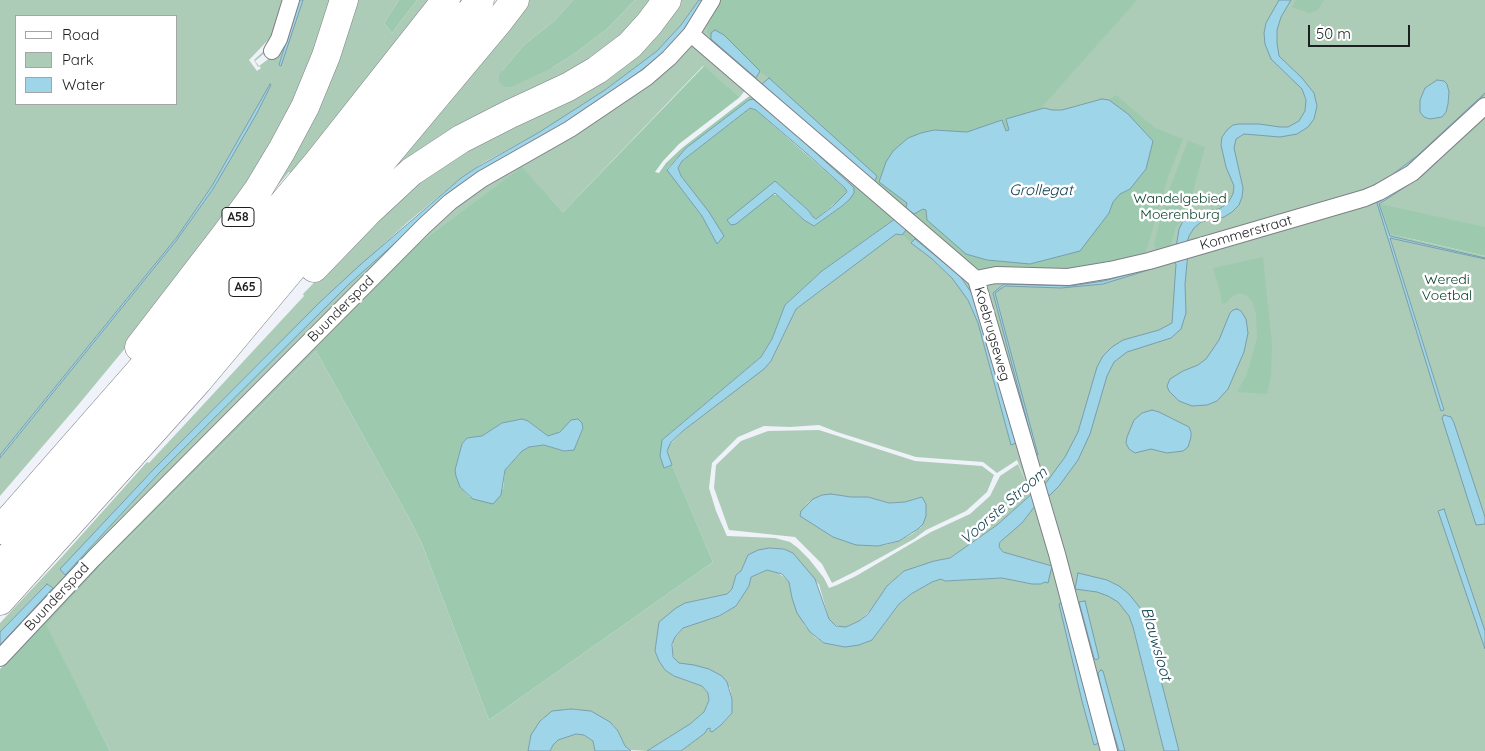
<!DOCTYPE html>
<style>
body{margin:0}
#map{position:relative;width:1485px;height:751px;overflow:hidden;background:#eff2f8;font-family:Quicksand,sans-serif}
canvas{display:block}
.legend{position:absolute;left:15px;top:15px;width:162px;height:90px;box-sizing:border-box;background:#fff;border:1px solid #a5a5a6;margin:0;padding:6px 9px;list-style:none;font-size:15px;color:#1d1e20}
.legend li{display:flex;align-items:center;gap:10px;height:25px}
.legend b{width:25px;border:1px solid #a5a5a6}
.scale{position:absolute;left:1308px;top:25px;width:102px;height:22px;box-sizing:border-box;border:2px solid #1d1e20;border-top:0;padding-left:6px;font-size:15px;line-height:18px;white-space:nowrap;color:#1d1e20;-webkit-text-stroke:4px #fff;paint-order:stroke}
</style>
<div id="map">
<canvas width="1485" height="751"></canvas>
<ul class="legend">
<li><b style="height:6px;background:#fff"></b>Road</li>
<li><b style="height:14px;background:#acccb7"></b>Park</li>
<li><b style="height:14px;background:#9fd5e8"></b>Water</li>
</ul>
<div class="scale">50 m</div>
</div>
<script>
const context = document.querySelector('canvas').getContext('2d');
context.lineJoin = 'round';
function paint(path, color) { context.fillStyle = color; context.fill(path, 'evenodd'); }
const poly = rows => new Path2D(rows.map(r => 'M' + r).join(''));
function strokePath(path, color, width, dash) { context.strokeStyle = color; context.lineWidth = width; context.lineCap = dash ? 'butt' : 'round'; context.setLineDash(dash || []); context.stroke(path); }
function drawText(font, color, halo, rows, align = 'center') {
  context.font = font + ' Quicksand,sans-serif'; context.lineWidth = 5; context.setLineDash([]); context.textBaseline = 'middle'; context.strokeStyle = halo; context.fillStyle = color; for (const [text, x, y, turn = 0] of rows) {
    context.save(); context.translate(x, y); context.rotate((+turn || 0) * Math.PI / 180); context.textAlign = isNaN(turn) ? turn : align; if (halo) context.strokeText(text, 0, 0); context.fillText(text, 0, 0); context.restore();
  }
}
const green = poly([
 [0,0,287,0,266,52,255,61,259,66,271,57,294,0,299,0,279,65,280,66,303,0,333,0,282,132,170,294,79,404,0,496,0,458,176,241,213,189,271,85,270,85,212,186,177,237,0,455],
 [16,16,176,16,176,104,16,104],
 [271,37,266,49,254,60,258,67,259,66,261,68,257,71,249,60],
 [351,0,399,0,384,23,392,33,417,0,429,0,291,173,289,172,225,249],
 [527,0,573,0,554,21,524,45,502,71,552,68,574,54,607,29,635,0,662,0,632,35,382,192,390,168],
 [681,0,699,0,681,25,657,51,605,90,538,133,483,163,461,178,408,222,320,302,154,469,61,569,65,575,159,473,297,334,348,285,413,227,437,205,488,168,541,138,609,95,660,56,685,28,705,0,709,0,688,30,657,63,585,115,475,180,438,208,113,532,0,653,0,645,53,588,47,584,0,632,0,623,60,559,147,462,149,463,304,296,303,294,378,217,417,182,418,183,452,159,492,137,530,119,530,117,589,88,609,75,649,41],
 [716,0,1485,0,1485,253,1399,236,1485,256,1485,751,1114,751,987,292,988,289,983,279,698,35],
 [1387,233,1389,236,1459,252,1390,238,1444,410,1443,410],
 [692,44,746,89,740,97,703,66,563,212,522,168,419,243,444,213],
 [896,233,901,235,931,258,958,284,968,300,978,323,1011,444,973,295,960,276,915,239,918,236,971,285,1035,491,997,525,950,558,934,561,904,571,887,586,871,610,859,621,846,627,840,627,834,624,829,619,819,585,793,553,784,549,769,548,748,555,741,571,736,575,732,589,727,594,685,603,659,622,655,651,659,661,665,670,674,676,702,686,708,693,709,700,704,712,690,724,647,751,630,750,625,746,618,731,613,725,578,709,565,709,543,718,540,721,530,740,528,751,110,751,45,625,103,564,316,351,409,518,422,544,489,720,713,562,668,456,668,446,684,430,764,368,771,361,796,309],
 [819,425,837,432,916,457,983,462,997,473,1017,460,1029,489,1018,464,1000,476,990,496,970,514,931,532,856,576,837,585,829,588,824,578,809,559,798,548,790,542,775,538,727,536,716,511,709,488,712,463,738,437,764,426,790,427],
 [819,430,915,461,982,466,994,475,987,492,966,511,926,530,914,539,854,572,832,583,822,564,795,537,729,530,714,488,716,465,741,441,768,431],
 [831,494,851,497,868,497,889,503,905,502,922,497,926,508,921,527,912,534,899,541,885,545,864,546,833,537,802,517,801,511,809,502,822,495],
 [1038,502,1104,751,681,751,705,733,707,729,713,730,721,725,732,713,732,699,730,688,721,676,701,667,681,665,676,662,673,655,673,640,683,628,719,616,736,606,749,586,751,577,767,570,778,573,784,577,789,582,792,598,805,626,815,637,824,643,845,647,872,640,899,604,911,594,932,582,941,579,945,581,1002,578,1032,584,1052,566,1005,553,1000,549,999,545,1004,537,1022,523],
 [576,734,584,735,593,741,595,751,550,751,553,745,558,740]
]);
const forest = poly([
 [399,0,417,0,392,33,384,23],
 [573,0,635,0,607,29,574,54,552,68,511,87,505,87,499,82,499,75,502,71,524,45,554,21],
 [722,0,1137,0,1040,109,1006,119,1009,131,1006,131,1002,120,967,132,934,130,921,133,903,142,893,151,886,162,926,210,927,220,966,254,987,260,1030,264,1054,257,1066,255,1109,213,1113,202,1120,194,1130,189,1128,114,1109,100,1116,95,1155,128,1183,139,1168,177,1145,255,1157,251,1154,244,1166,198,1188,141,1205,147,1188,210,1175,229,1169,251,1093,270,987,270,973,267,873,186,876,176,769,78,711,37,711,39,708,34,707,27],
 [1296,0,1324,0,1318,10,1309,13,1292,7],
 [704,66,740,97,679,144,663,161,655,172,659,173,666,163,682,148,748,97,753,95,918,236,911,243,901,235,895,219,822,271,785,305,772,339,761,357,662,440,664,468,672,465,713,562,489,720,422,544,409,518,316,351,103,564,46,625,110,751,0,751,0,669,90,574,419,243,522,167,563,212],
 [749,100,783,123,849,183,854,188,854,193,842,206,814,226,804,220,777,195,772,194,775,181,808,210,813,217,816,219,844,196,847,190,756,110,750,108,682,161,678,168,681,176,690,188,717,243,702,216,667,169,686,148],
 [522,419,528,421,548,436,557,434,568,425,583,428,577,443,564,451,544,445,528,447,522,451,505,470,503,489,470,497,460,487,456,466,462,444,467,438,482,436,502,423],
 [1380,204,1485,227,1485,256,1391,234],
 [1263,257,1272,345,1271,377,1267,394,1237,392,1247,374,1257,338,1256,314,1252,301,1246,295,1238,293,1231,297,1226,303,1222,304,1220,292,1213,268]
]);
const water = poly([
 [299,0,303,0,281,66,279,65,299,0],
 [699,0,705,0,685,28,660,56,609,95,413,227,348,285,159,473,65,575,60,569,154,469,320,302,360,265,461,178,476,168,538,133,605,90,657,51,681,25,699,0],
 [1279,0,1291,0,1281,17,1277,30,1277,43,1279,56,1302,78,1314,93,1317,106,1314,119,1308,127,1297,134,1280,137,1244,134,1236,139,1234,148,1243,188,1242,197,1239,205,1232,212,1224,217,1201,222,1194,228,1189,236,1186,246,1188,253,1185,284,1186,313,1181,329,1171,338,1127,352,1114,362,1107,376,1090,434,1078,460,1059,486,1050,495,1038,502,1022,523,1000,542,999,547,1003,552,1052,566,1048,583,1045,582,1041,584,1032,584,1002,578,945,581,941,579,932,582,911,594,899,604,872,640,859,645,845,647,824,643,810,632,797,613,792,598,789,582,782,574,767,570,751,577,749,586,736,606,719,616,683,628,675,637,672,644,673,657,679,663,694,665,709,669,722,676,727,682,732,699,732,713,721,725,712,732,710,731,710,728,707,729,705,733,681,751,647,751,690,724,704,712,709,700,708,693,702,686,674,676,665,670,659,661,655,651,659,622,676,608,685,603,727,594,732,589,736,575,741,571,748,555,758,550,769,548,784,549,793,553,815,579,829,619,836,626,846,627,859,621,868,614,887,586,904,571,934,561,950,558,997,525,1035,491,1043,487,1065,457,1078,432,1097,367,1103,356,1112,347,1123,340,1159,330,1172,323,1176,264,1174,262,1103,284,1061,288,1005,286,995,293,1038,455,1036,455,993,293,1004,284,1070,286,1104,281,1136,272,1176,248,1179,229,1183,221,1190,215,1199,212,1219,209,1228,203,1233,194,1234,186,1226,167,1221,145,1222,137,1227,130,1233,125,1239,124,1259,124,1280,127,1288,127,1299,121,1305,111,1306,100,1302,89,1271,59,1265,44,1264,33,1266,23,1279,0],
 [715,30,724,35,760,71,756,78,711,39,711,33,715,30],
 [769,78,877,176,873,185,762,84,769,78],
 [1437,80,1444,81,1447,84,1449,92,1448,104,1446,112,1442,117,1430,119,1424,117,1420,112,1420,100,1425,88,1437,80],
 [270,84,271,85,257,113,230,160,213,189,176,241,0,458,0,455,177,237,212,186,270,84],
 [1485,93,1477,103,1414,160,1401,171,1374,185,1393,174,1417,156,1485,93],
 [753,99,783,123,849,183,854,188,854,193,850,199,842,206,814,226,804,220,775,193,736,224,731,225,727,220,775,181,808,210,813,217,816,219,833,206,847,192,845,188,805,152,756,110,750,108,682,161,678,168,681,176,709,212,724,236,717,244,702,216,667,170,686,148,749,100,753,99],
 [1102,99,1109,100,1128,114,1153,141,1146,169,1130,189,1120,194,1113,202,1109,213,1080,251,1030,264,987,260,966,254,927,220,926,210,923,209,914,214,906,208,907,203,879,182,886,162,893,151,908,138,921,133,934,130,967,132,1002,120,1006,131,1009,130,1006,119,1044,108,1052,110,1062,110,1102,99],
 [1485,116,1422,176,1379,204,1390,236,1485,258,1485,259,1390,238,1444,410,1441,411,1377,203,1411,182,1485,116],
 [895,219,906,230,902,235,896,234,796,309,771,361,764,369,684,430,671,442,667,451,672,465,664,468,660,456,662,440,761,357,772,339,785,305,822,271,895,219],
 [915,239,960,276,973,295,1016,443,1011,445,978,323,968,300,952,278,931,258,911,243,915,239],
 [1237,309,1241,311,1246,319,1248,333,1244,352,1228,389,1217,401,1207,405,1192,406,1179,401,1169,391,1167,386,1170,379,1183,371,1198,365,1206,359,1219,340,1230,313,1233,310,1237,309],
 [1152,410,1159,412,1189,427,1191,432,1191,437,1188,447,1183,451,1167,453,1151,449,1135,453,1129,449,1126,443,1127,437,1134,420,1142,413,1152,410],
 [1444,415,1451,417,1454,423,1485,517,1485,524,1476,525,1442,418,1444,415],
 [522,419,528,421,548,436,560,432,571,420,578,419,582,423,583,428,574,450,564,451,544,445,529,447,522,451,505,470,501,495,493,504,473,499,460,487,456,476,455,470,462,444,467,438,482,436,502,423,522,419],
 [831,494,851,497,868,497,889,503,905,502,922,497,926,504,926,516,923,524,918,529,899,541,878,546,856,545,833,537,800,516,801,511,813,499,822,495,831,494],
 [1444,509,1485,631,1485,649,1438,511,1444,509],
 [1078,573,1107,580,1119,586,1129,594,1141,609,1146,621,1179,751,1164,751,1133,627,1129,616,1118,602,1108,596,1097,592,1075,589,1078,573],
 [47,584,53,588,0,645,0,632,47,584],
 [1085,601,1099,658,1096,660,1094,658,1079,602,1085,601],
 [1062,603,1099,743,1094,745,1082,701,1059,604,1062,603],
 [1101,670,1103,671,1125,751,1119,751,1112,728,1100,683,1098,673,1101,670],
 [571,709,591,711,610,722,618,731,625,746,631,751,595,751,593,741,584,735,576,734,558,740,553,745,550,751,528,751,531,735,540,721,552,711,571,709]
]);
const minor = poly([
 [691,34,976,279,1057,554,1109,751],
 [272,51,279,39,291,0],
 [976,279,996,275,1068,277,1110,270,1149,261,1365,198,1379,192,1412,173,1485,106],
 [0,658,93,559,424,226,450,202,482,179,570,129,647,77,669,58,691,34,712,0]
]);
const motorway = poly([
 [314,268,369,211,411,172,461,139,510,114,568,87,597,70,630,45,649,24,667,0],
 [139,347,226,234,258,190,282,150,305,107,326,56,344,0],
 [0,530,186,318,318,162,446,0],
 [0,567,207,331,339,175,480,0],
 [0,601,198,381,499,21,515,0]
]);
const shields = [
 [238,217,32],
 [245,287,32]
];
const shieldNames = [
 ["A58",238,217],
 ["A65",245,287]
];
const parkNames = [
 ["Wandelgebied",1180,199],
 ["Moerenburg",1180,215],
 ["Weredi",1447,280],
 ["Voetbal",1447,296]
];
const streetNames = [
 ["Kommerstraat",1246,233,-16],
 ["Buunderspad",341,309,-45],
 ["Koebrugseweg",992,334,74],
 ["Buunderspad",57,597,-47]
];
const waterNames = [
 ["Grollegat",1041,190],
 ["Voorste Stroom",1004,506,-41],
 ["Blauwsloot",1156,644,74]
];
paint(green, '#acccb7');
paint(forest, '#9dcaae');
paint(water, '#9fd5e8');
strokePath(water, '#789eac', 1);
strokePath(minor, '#7e8086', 18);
strokePath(motorway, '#7e8086', 29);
strokePath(minor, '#fff', 16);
strokePath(motorway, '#fff', 28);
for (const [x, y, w] of shields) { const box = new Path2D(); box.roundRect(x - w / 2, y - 9.5, w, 19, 4); context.fillStyle = '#fff'; context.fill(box); strokePath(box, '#1d1e20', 1); }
drawText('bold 12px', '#1d1e20', null, shieldNames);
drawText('14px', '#013c22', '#fff', parkNames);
drawText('14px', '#1d1e20', '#fff', streetNames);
drawText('italic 15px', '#10404e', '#fff', waterNames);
</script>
